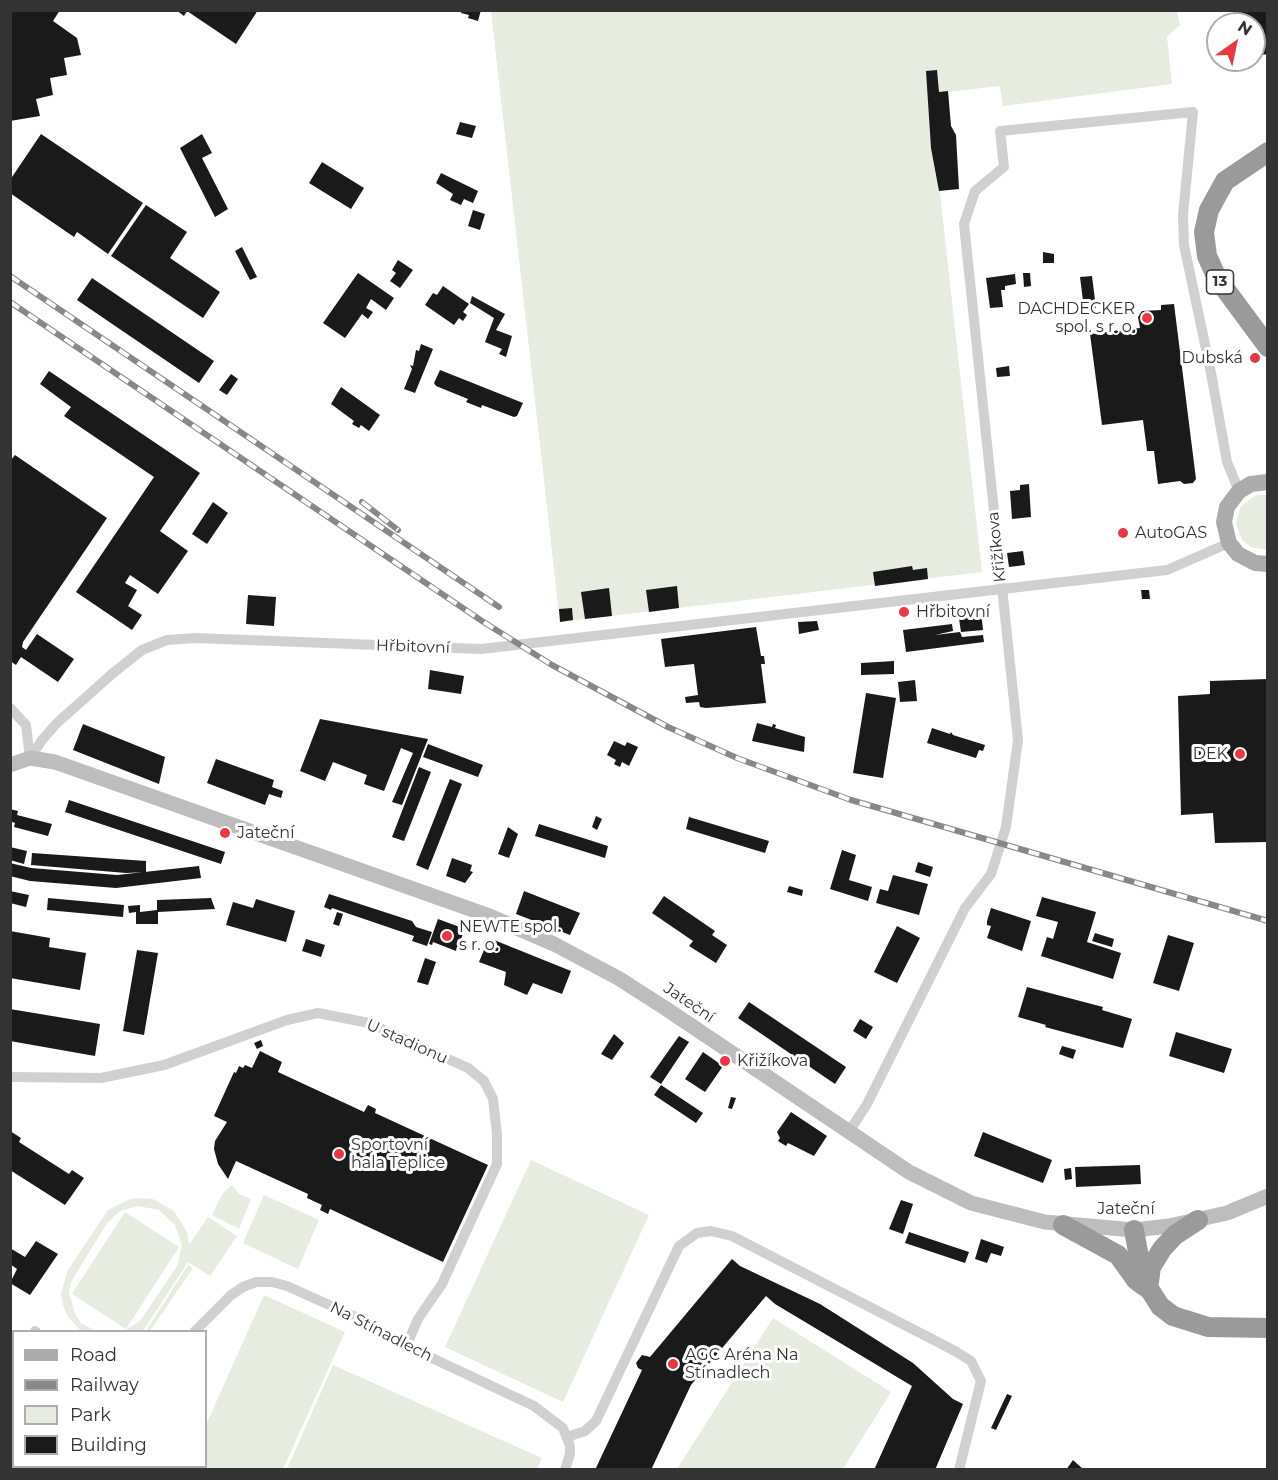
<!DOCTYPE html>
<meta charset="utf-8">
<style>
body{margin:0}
#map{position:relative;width:1278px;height:1480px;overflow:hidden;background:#fff;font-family:Montserrat,sans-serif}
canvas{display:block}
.frame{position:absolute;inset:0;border:12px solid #333;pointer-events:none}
.legend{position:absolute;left:12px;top:1330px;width:195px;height:138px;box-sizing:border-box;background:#fff;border:2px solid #adadad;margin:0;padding:8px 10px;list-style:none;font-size:18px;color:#333}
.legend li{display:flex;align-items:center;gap:12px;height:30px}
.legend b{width:30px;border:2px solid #adadad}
.north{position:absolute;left:1206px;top:12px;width:60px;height:60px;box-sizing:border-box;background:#fff;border:2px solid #adadad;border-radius:50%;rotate:33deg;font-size:16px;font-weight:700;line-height:24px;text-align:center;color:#333}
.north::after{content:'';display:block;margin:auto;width:21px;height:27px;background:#e63946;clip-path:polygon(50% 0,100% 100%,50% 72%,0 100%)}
</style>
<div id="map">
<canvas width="1278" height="1480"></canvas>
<div class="frame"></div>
<ul class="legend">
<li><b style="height:8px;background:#ababab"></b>Road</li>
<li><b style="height:8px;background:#888"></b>Railway</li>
<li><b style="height:16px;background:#e6ecdf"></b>Park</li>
<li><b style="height:16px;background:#1a1a1a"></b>Building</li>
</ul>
<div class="north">N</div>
</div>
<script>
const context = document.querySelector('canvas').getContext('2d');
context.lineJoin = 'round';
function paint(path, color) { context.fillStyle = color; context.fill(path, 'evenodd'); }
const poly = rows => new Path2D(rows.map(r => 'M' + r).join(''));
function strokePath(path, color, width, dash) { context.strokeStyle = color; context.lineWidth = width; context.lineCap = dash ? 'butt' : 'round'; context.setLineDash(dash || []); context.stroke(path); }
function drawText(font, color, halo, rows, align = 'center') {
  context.font = font + ' Montserrat,sans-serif'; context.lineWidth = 6; context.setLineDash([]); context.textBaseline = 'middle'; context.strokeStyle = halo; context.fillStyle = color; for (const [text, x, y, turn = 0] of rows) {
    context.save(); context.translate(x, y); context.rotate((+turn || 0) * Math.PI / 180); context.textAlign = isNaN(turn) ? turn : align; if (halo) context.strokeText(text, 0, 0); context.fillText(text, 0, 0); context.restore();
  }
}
const green = poly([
 [491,11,1177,11,1180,25,1167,37,1172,84,1003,106,1000,86,929,94,982,572,560,622],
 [1256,495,1267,495,1267,550,1251,547,1243,541,1236,524,1241,506],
 [531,1160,649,1215,563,1402,445,1347],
 [232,1185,239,1194,251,1199,239,1229,212,1215,223,1193],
 [264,1195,319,1220,298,1269,243,1243],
 [141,1198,153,1199,174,1211,187,1232,189,1245,208,1217,237,1236,210,1276,188,1262,143,1331,124,1331,140,1321,177,1266,182,1245,175,1225,159,1210,138,1206,120,1211,107,1223,71,1282,69,1293,75,1314,81,1323,96,1331,81,1331,68,1317,63,1305,61,1293,68,1270,108,1210,130,1199],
 [125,1212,179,1247,126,1329,72,1294],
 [188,1265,193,1268,150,1331,146,1331],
 [264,1295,345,1332,283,1469,202,1469,195,1467,206,1466,206,1425],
 [773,1318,891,1392,843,1469,677,1469],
 [333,1365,542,1458,537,1469,287,1469]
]);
const building = poly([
 [10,10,60,10,53,21,77,38,81,55,64,58,67,75,50,78,53,95,36,99,40,116,10,121],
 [176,10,258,10,236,44,187,11,184,16],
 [462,10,481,10,478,21,468,18,469,15,461,13],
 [1234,10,1268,10,1268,54,1254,56,1254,24,1236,24],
 [937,70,939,92,948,91,951,126,956,135,959,189,939,191,931,148,926,71],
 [460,122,476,126,472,138,456,134],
 [41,134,143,203,108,254,77,232,74,237,10,193,10,180],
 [202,134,212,153,202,158,228,209,215,217,180,148],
 [322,162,364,188,351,209,309,183],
 [441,173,478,191,473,203,464,199,461,205,450,200,453,194,436,183],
 [146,205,187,232,170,258,220,292,203,318,111,256],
 [473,210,485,214,480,230,468,226],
 [242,247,257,277,250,280,235,251],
 [1043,252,1054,254,1054,263,1043,263],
 [398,260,413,270,400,288,390,281,396,273,392,270],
 [358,273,394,298,386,310,371,299,366,308,373,312,368,319,362,314,345,338,323,323],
 [1023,273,1030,273,1031,286,1024,287],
 [1015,274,1016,284,1005,286,1005,290,1001,290,1003,307,990,308,986,278],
 [1092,276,1096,308,1084,309,1080,277],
 [92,278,214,361,199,383,77,300],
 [443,286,469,304,463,312,467,315,463,321,459,318,454,325,425,305,433,293,437,295],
 [472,296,505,314,496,330,512,336,506,357,499,354,502,349,485,342,494,318,470,303],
 [1174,304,1196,479,1193,483,1184,484,1180,481,1158,484,1154,451,1147,451,1143,420,1102,425,1090,334,1140,328,1138,317,1142,311,1161,310,1161,305],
 [421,344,433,349,415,393,404,389,412,369,410,365,413,366,416,350,419,351],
 [1009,366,1010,376,997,377,996,368],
 [440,370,523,403,517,416,514,417,482,405,481,408,466,402,468,399,436,386,434,383],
 [49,371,200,473,160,531,188,551,158,594,130,575,125,583,137,590,128,606,142,615,132,630,76,592,154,477,64,416,71,407,40,384],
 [231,374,238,379,227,395,219,390],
 [341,387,380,415,369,431,361,425,359,428,352,424,354,421,331,404],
 [15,455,107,518,23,642,22,647,26,650,37,634,74,659,58,682,21,657,16,665,10,661,10,461],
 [1029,484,1031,517,1012,519,1010,491,1020,490,1020,485],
 [213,502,228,513,207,544,192,534],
 [1023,551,1025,565,1009,567,1007,553],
 [912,566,913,570,927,568,928,579,875,586,873,572],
 [677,586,679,608,649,612,646,590],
 [609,588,612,616,585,619,581,592],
 [1141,590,1149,590,1150,599,1142,599],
 [248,595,276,597,274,626,246,624],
 [572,608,573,620,560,622,559,609],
 [987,608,991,619,982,620,983,630,961,632,958,612],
 [817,621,819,630,799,634,798,622],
 [952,624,953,631,935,635,960,632,962,637,983,635,984,642,906,652,903,630],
 [756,627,761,656,764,656,765,664,761,664,766,703,706,708,700,707,699,702,686,703,685,697,698,695,694,664,665,667,661,639],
 [894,661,894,674,861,675,861,663],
 [430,670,464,676,461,694,428,689],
 [1268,679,1268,842,1215,843,1213,813,1181,815,1178,696,1210,694,1210,681],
 [915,680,917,701,900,702,898,682],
 [866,693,896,698,883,778,853,773],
 [320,719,428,739,402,805,392,802,413,753,401,748,384,791,364,784,367,775,333,762,325,781,300,771],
 [757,723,772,727,773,724,776,725,775,728,805,737,804,752,752,741],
 [83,724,165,757,159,784,73,750],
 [932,728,950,734,951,732,953,735,985,745,983,751,979,750,976,758,927,743],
 [614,741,625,746,627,742,638,747,629,766,622,762,620,767,614,764,616,760,607,755],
 [428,744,483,765,478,777,423,757],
 [216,759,274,780,272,787,283,791,281,798,269,794,265,805,207,783],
 [419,767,431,772,404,841,392,837],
 [450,779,462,784,428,870,416,865],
 [69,800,225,852,221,864,65,812],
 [10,809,18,811,17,815,52,824,48,836,14,827,15,823,10,821],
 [596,816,602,819,597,830,592,827],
 [689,817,769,841,765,853,686,829],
 [539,824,608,846,605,858,535,836],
 [508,827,518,834,509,858,498,854],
 [10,847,27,851,24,864,10,860],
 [842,850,856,855,849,880,872,887,868,901,830,889],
 [32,853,146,861,146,872,126,873,31,865],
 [452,858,472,865,470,871,473,872,465,883,446,876],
 [918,862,933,867,930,877,915,872],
 [10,863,31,868,117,875,199,866,201,878,116,888,30,881,10,876],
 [893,875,928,884,919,915,876,903,880,889,888,891],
 [789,886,803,890,802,896,787,892],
 [10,891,29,895,26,907,10,903],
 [524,891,580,913,570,935,516,914],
 [329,894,412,921,416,927,432,932,427,946,412,941,414,936,332,908,331,910,324,907],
 [664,896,715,931,712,935,727,945,716,963,689,946,693,941,652,913],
 [1042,897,1096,912,1087,942,1121,953,1113,979,1041,956,1047,937,1053,939,1058,922,1036,916],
 [48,898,124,905,123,917,47,910],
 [211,898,215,909,158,912,158,924,136,924,136,912,129,913,128,906,140,905,140,912,157,910,157,900],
 [256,899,295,911,286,942,226,925,233,902,253,908],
 [991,908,1031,921,1022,951,987,938,991,926,987,925,987,921],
 [337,912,343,914,339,926,333,924],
 [438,919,465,929,456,951,433,942,432,945,429,944],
 [897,926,920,938,897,983,874,972],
 [10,931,50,938,49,947,86,953,80,990,10,978],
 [1095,933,1114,939,1112,947,1092,941],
 [1168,935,1194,943,1179,991,1153,983],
 [489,938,571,971,562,994,533,983,527,995,504,985,506,972,479,962],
 [306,939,325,945,321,957,302,951],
 [137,950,158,953,144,1035,123,1031],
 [425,958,436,962,428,985,417,982],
 [1027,987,1103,1007,1102,1010,1132,1019,1123,1048,1045,1027,1046,1025,1018,1017],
 [749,1002,846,1067,835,1084,738,1018],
 [10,1009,100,1024,95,1056,10,1041],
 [860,1019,873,1027,866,1039,853,1031],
 [1176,1032,1232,1049,1224,1073,1169,1056],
 [614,1034,624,1043,612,1060,601,1054],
 [679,1036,689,1042,661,1084,650,1077],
 [261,1040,263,1046,257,1049,254,1043],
 [1062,1046,1076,1050,1073,1059,1059,1054],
 [260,1051,282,1062,278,1072,364,1112,368,1105,376,1109,375,1113,488,1165,443,1262,330,1209,328,1214,320,1210,322,1205,307,1198,308,1194,236,1161,228,1179,218,1164,214,1149,215,1141,227,1122,214,1116,234,1072,236,1073,239,1066,243,1068,245,1065,252,1068],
 [703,1052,723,1066,705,1092,685,1079],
 [661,1085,703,1113,696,1123,654,1095],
 [731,1097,736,1098,732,1109,728,1108],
 [791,1112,827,1136,814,1156,788,1143,786,1146,778,1141,780,1138,777,1132],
 [10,1131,21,1138,19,1142,69,1174,72,1170,84,1178,65,1205,10,1170],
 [983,1132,1052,1160,1043,1183,974,1156],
 [1140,1165,1141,1184,1076,1187,1075,1167],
 [1071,1168,1072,1179,1065,1180,1064,1169],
 [901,1200,913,1204,903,1234,889,1229],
 [909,1232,969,1252,965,1263,905,1243],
 [981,1239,1004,1247,1001,1256,991,1253,987,1263,975,1259],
 [36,1241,58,1254,30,1295,10,1283,17,1269,10,1264,10,1248,25,1257],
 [732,1259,740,1266,820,1304,913,1363,953,1399,963,1404,935,1470,874,1470,912,1386,775,1304,766,1296,691,1385,651,1470,595,1470,642,1370,638,1368,636,1363,642,1355,650,1357],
 [1007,1394,1012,1396,996,1430,991,1428],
 [1073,1460,1084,1470,1066,1470]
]);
const street = poly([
 [10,708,26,725,30,758],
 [30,758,42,740,57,723,112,674,142,650,167,640,196,638,481,649,1167,570,1229,543],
 [10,1077,101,1078,164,1065,287,1020,318,1013,369,1023,468,1068,484,1081,493,1099,497,1134,497,1164,442,1284,418,1319,406,1346],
 [849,1132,867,1104,965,908,991,874,1006,827,1018,740,964,224,975,191,1004,167,1000,131,1193,112,1183,215,1184,245,1211,373,1227,462,1239,491],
 [35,1331,36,1332],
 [194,1332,231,1295,243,1287,256,1282,272,1282,287,1286,358,1318,398,1342,534,1406,563,1428,570,1446,570,1454,565,1470],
 [567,1437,585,1431,596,1421,679,1246,697,1233,711,1231,732,1236,955,1351,971,1361,981,1381,959,1470],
 [84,1470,85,1466]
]);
const secondary = poly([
 [10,765,30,758,55,762,487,915,554,944,618,978,665,1008,909,1172,971,1203,1045,1222,1134,1230,1169,1226,1227,1213,1268,1196]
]);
const primary = poly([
 [1268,482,1251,484,1239,491,1227,507,1224,522,1229,543,1238,554,1255,563,1268,564]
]);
const highway = poly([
 [1268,152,1225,181,1209,210,1204,232,1207,256,1217,278,1268,347],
 [1063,1225,1118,1255,1136,1280,1144,1286],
 [1134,1230,1143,1279,1160,1306,1173,1316,1208,1327,1268,1328],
 [1148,1289,1151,1267,1162,1249,1175,1235,1198,1220]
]);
const rail = poly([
 [10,276,499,607],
 [10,302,482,621,552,665,668,727,737,758,851,800,1268,921],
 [362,502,398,530]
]);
const markers = [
 [1147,318,6,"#e63946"],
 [1255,358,6,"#e63946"],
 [1123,533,6,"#e63946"],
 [904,612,6,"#e63946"],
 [1240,754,6,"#e63946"],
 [225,833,6,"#e63946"],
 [447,936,6,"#e63946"],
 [725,1061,6,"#e63946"],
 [339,1154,6,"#e63946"],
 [673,1364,6,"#e63946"]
];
const shields = [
 [1220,282,27]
];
const shieldNames = [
 ["13",1220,282]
];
const poiNames = [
 ["DACHDECKER",1135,309,"right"],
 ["spol. s r. o.",1135,327,"right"],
 ["Dubská",1243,358,"right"],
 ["AutoGAS",1135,533],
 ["Hřbitovní",916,612],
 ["DEK",1228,754,"right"],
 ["Jateční",237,833],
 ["NEWTE spol.",459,927],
 ["s r. o.",459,945],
 ["Křižíkova",737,1061],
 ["Sportovní",351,1145],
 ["hala Teplice",351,1163],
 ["AGC Aréna Na",685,1355],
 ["Stínadlech",685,1373]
];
const streetNames = [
 ["Křižíkova",997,547,-96],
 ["Hřbitovní",413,647,2],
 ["Jateční",689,1003,34],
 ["U stadionu",407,1042,24],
 ["Jateční",1126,1209],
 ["Na Stínadlech",381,1332,27]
];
paint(green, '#e6ecdf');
paint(building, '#1a1a1a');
strokePath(street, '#d0d0d0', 10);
strokePath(secondary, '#bdbdbd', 15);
strokePath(primary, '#ababab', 16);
strokePath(highway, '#9a9a9a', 20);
strokePath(rail, '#888', 6);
strokePath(rail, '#fff', 4, [11]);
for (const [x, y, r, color] of markers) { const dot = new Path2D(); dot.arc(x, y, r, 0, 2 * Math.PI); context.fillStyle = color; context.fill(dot); strokePath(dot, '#fff', 2); }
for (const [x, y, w] of shields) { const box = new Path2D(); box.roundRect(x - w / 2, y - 12, w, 24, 4.5); context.fillStyle = '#fff'; context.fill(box); strokePath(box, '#333', 1.5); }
drawText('bold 15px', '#333', null, shieldNames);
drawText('16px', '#333', '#fff', poiNames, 'left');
drawText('16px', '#333', '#fff', streetNames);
</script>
